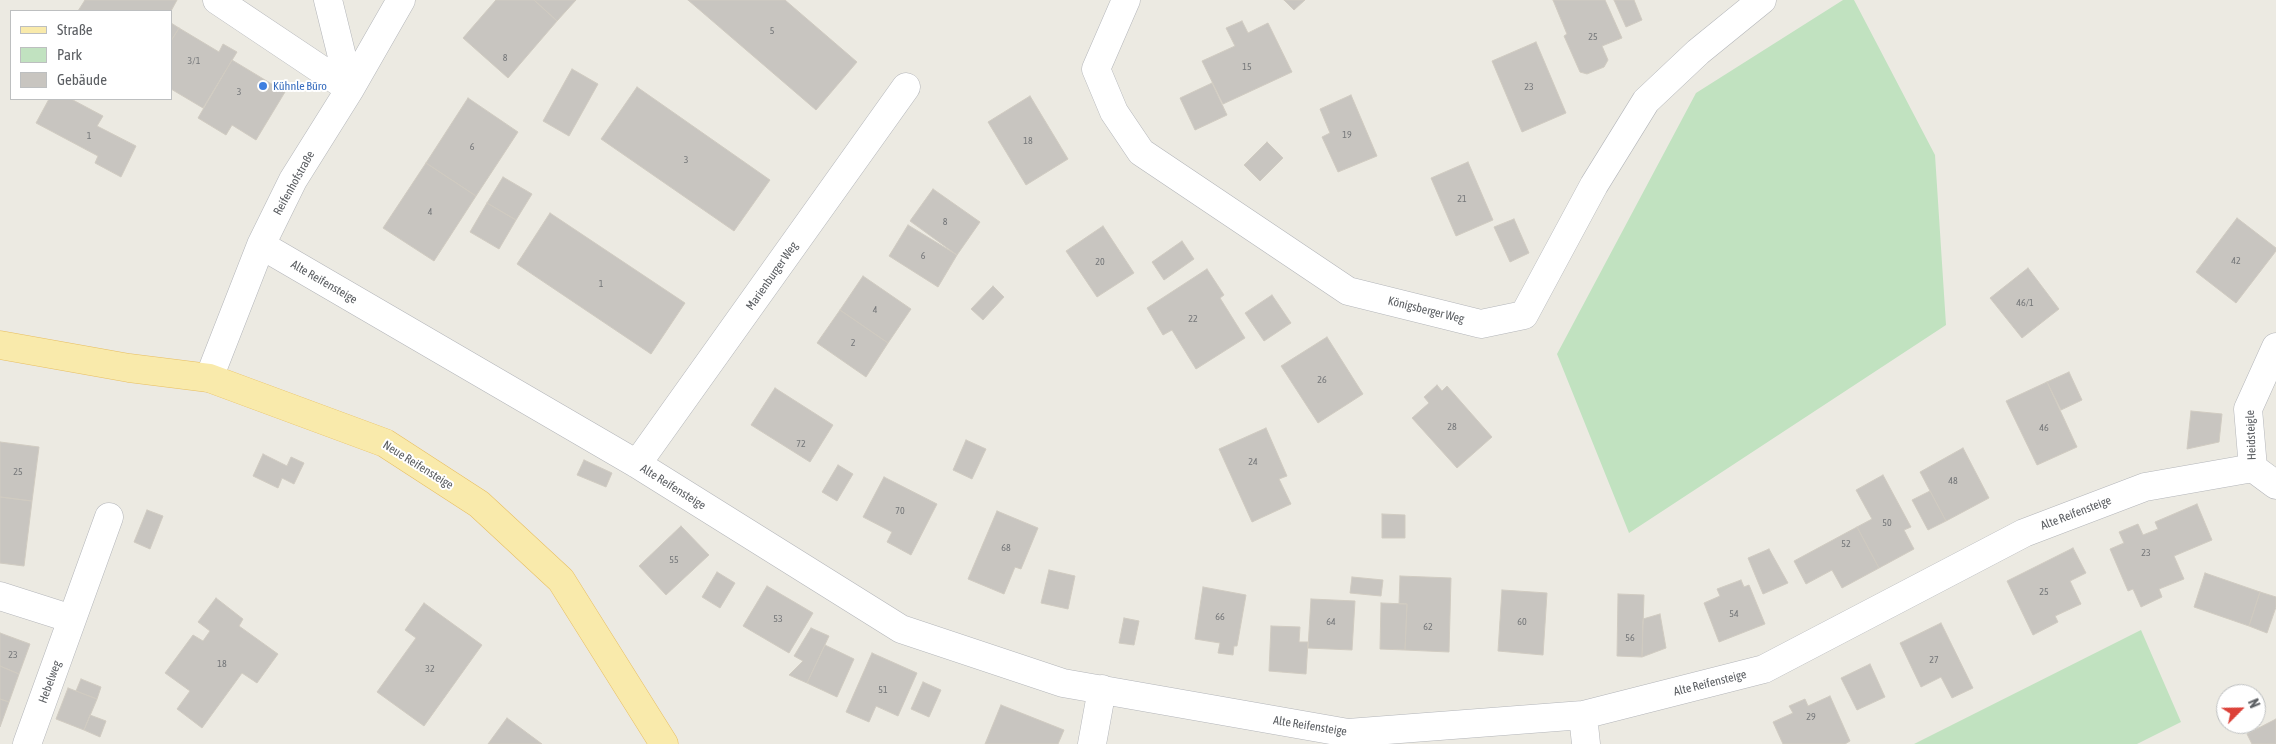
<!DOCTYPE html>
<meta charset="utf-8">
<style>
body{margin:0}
#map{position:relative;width:2276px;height:744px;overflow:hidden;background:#eceae2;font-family:"Asap Condensed",sans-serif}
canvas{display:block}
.legend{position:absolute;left:10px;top:10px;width:162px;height:90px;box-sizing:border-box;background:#fff;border:1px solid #bdbfc0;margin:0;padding:6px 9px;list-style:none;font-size:15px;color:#5b5e62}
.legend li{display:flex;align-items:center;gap:10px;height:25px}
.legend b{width:25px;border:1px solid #bdbfc0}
.north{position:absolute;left:2216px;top:684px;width:50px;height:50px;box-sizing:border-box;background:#fff;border:1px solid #bdbfc0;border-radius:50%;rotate:67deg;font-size:14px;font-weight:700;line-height:20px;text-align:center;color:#5b5e62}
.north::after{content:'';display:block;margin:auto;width:18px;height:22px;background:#dc4138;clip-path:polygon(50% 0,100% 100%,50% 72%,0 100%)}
</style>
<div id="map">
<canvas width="2276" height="744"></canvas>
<ul class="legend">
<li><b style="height:6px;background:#f9eaab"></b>Straße</li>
<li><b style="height:14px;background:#c1e2c0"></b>Park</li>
<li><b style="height:14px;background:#c8c5c0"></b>Gebäude</li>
</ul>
<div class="north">N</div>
</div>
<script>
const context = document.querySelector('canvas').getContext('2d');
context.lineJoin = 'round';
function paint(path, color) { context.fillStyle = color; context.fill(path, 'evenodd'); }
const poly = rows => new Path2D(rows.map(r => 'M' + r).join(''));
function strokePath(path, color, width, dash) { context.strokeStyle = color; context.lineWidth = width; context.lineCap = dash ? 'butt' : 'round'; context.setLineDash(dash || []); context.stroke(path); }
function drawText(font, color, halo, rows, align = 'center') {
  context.font = font + ' "Asap Condensed",sans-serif'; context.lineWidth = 4; context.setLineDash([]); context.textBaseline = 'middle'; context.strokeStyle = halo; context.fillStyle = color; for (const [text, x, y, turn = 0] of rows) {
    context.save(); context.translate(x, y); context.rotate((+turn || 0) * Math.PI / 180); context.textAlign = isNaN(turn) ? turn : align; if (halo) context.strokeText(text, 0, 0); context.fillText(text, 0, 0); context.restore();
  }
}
const green = poly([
 [1843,0,1854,0,1935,155,1946,325,1629,533,1557,354,1696,93],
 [2141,630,2181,722,2137,744,1914,744]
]);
const building = poly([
 [85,0,177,0,171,11,78,11,85,0],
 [496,0,534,0,557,21,508,78,463,38,496,0],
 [534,0,576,0,557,21,534,0],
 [688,0,785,0,857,62,816,110,688,0],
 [1284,0,1305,0,1294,10,1284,0],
 [1553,0,1605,0,1622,38,1602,46,1608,60,1604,67,1587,74,1580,72,1564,36,1567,34,1553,0],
 [1614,0,1634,0,1642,20,1626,27,1614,0],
 [1242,21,1248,33,1268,23,1292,72,1223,104,1202,61,1235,46,1226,28,1242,21],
 [171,23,179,28,171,41,171,23],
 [179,28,219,52,223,44,237,52,203,108,171,89,171,41,179,28],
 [1536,42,1566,113,1522,132,1492,61,1536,42],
 [232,60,285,92,256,140,232,125,226,135,198,118,232,60],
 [572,69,598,84,569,136,543,121,572,69],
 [1212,83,1227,115,1195,130,1180,98,1212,83],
 [637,87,770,180,734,231,601,139,637,87],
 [1351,95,1377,156,1338,172,1322,137,1330,133,1320,109,1351,95],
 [1030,96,1068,159,1026,185,988,122,1030,96],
 [468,98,518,132,476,196,426,163,468,98],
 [49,99,71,99,103,116,97,126,136,146,121,177,95,163,98,156,36,123,49,99],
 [1267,142,1283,158,1260,181,1244,165,1267,142],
 [1468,162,1493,220,1456,236,1431,178,1468,162],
 [426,163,476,196,434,261,383,228,426,163],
 [503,177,532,194,516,220,487,203,503,177],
 [933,189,980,222,957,255,910,221,933,189],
 [487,203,516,220,499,249,470,232,487,203],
 [550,213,685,303,651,354,517,264,550,213],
 [2237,218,2276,248,2276,251,2236,303,2196,272,2237,218],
 [1514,219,1529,253,1510,262,1494,227,1514,219],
 [908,225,957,255,938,287,889,256,908,225],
 [1103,226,1134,273,1097,297,1066,251,1103,226],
 [1182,241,1194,259,1164,280,1152,262,1182,241],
 [2028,268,2059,309,2022,338,1990,298,2028,268],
 [1207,269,1224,295,1220,298,1245,338,1196,369,1172,330,1163,335,1147,308,1207,269],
 [863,276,911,309,888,343,840,310,863,276],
 [993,286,1004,297,983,320,971,309,993,286],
 [1272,295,1291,323,1264,341,1245,313,1272,295],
 [840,310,888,343,866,377,817,343,840,310],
 [1327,337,1363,394,1318,423,1281,366,1327,337],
 [2069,372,2082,400,2061,410,2047,382,2069,372],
 [2047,382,2077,447,2037,465,2006,401,2047,382],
 [1437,385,1442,391,1447,386,1492,437,1457,468,1412,418,1429,403,1424,397,1437,385],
 [775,388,833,425,810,462,751,425,775,388],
 [2191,411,2222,414,2219,442,2187,449,2191,411],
 [1266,428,1287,476,1279,479,1291,504,1252,522,1219,449,1266,428],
 [966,440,986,449,972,479,953,470,966,440],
 [0,442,39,447,32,501,0,497,0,442],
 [1963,448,1989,498,1946,521,1920,472,1963,448],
 [263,454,287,466,291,457,304,463,294,484,282,478,278,488,253,476,263,454],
 [584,460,612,473,606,487,577,475,584,460],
 [838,465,853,474,837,501,822,492,838,465],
 [1883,475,1911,527,1904,530,1914,549,1879,568,1857,527,1872,519,1856,490,1883,475],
 [884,477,937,504,911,555,887,542,892,532,863,517,884,477],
 [1930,491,1946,521,1928,530,1912,500,1930,491],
 [0,497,32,501,24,566,0,563,0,497],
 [2197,504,2212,540,2174,556,2184,579,2159,589,2162,597,2141,607,2133,589,2128,591,2110,549,2124,543,2119,532,2138,524,2143,535,2158,529,2155,522,2197,504],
 [147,510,163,516,150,549,134,542,147,510],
 [997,511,1038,528,1021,569,1015,567,1004,594,968,579,997,511],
 [1382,514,1405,515,1405,538,1382,538,1382,514],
 [681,526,709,555,666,595,639,566,681,526],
 [1857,527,1879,568,1842,588,1832,570,1806,584,1794,561,1857,527],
 [2073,548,2086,573,2070,581,2081,604,2055,616,2058,622,2033,635,2007,581,2073,548],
 [1769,549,1788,583,1763,594,1748,558,1769,549],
 [1049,570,1075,576,1068,609,1041,603,1049,570],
 [717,572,735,583,720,608,702,597,717,572],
 [2205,573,2260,592,2249,626,2194,607,2205,573],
 [1400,576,1451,578,1449,652,1405,650,1407,604,1399,604,1400,576],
 [1352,577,1383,580,1381,596,1350,593,1352,577],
 [1741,580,1744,587,1749,585,1765,624,1719,642,1704,603,1720,596,1717,589,1741,580],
 [767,586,813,613,789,653,743,626,767,586],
 [1203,587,1246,595,1237,646,1234,646,1233,655,1218,653,1220,643,1195,639,1203,587],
 [1502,590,1547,593,1543,655,1498,651,1502,590],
 [2260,592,2276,597,2276,607,2267,633,2249,626,2260,592],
 [1618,594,1644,595,1642,657,1617,656,1618,594],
 [216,598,243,619,239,626,278,654,257,683,242,673,202,728,177,709,190,691,165,673,193,635,203,641,210,631,198,622,216,598],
 [1311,599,1355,601,1352,650,1308,648,1311,599],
 [424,603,482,645,424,726,377,692,416,638,405,630,424,603],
 [1381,603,1407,604,1405,650,1380,649,1381,603],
 [1660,614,1666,648,1642,657,1643,619,1660,614],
 [1124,618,1139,621,1134,645,1119,643,1124,618],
 [1941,623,1973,688,1952,698,1941,677,1921,687,1900,643,1941,623],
 [1271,626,1300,627,1299,642,1308,642,1306,674,1269,671,1271,626],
 [811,628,829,636,807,683,789,675,803,661,794,656,811,628],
 [0,633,30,644,19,674,0,666,0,633],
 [825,645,854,659,837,697,807,683,825,645],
 [872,653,917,673,898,716,876,706,869,722,846,712,872,653],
 [1870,664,1885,697,1857,710,1841,678,1870,664],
 [0,666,19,674,9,702,0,699,0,666],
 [81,679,101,687,97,699,76,691,81,679],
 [923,682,941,690,929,717,911,709,923,682],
 [68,688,97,699,84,730,56,719,68,688],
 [1830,696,1850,741,1845,744,1783,744,1773,722,1793,713,1789,706,1805,699,1808,706,1830,696],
 [0,699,9,702,0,727,0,699],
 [1001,705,1064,730,1058,744,985,744,1001,705],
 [90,715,106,721,100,737,84,730,90,715],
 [507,718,542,744,488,744,507,718],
 [2276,719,2276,744,2252,744,2247,734,2276,719]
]);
const minor = poly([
 [217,0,350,89,328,0],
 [1126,0,1096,69,1114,112,1141,152,1348,291,1481,324,1524,315,1594,185,1646,101,1698,52,1762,0],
 [261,245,637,464,901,629,1063,683,1348,733,1583,715,1764,669,2024,533,2145,487,2253,468,2276,485],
 [209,378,261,245,293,180,350,89,401,0],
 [637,464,906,87],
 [2253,468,2248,409,2276,347],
 [0,596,72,619],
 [1583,715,1586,744],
 [27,744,109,517],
 [1092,744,1102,689]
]);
const major = poly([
 [0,345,129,368,209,378,385,443,479,504,561,580,664,744]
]);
const markers = [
 [263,86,5,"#3f7fe0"]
];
const numberNames = [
 ["5",772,31],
 ["25",1593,37],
 ["8",505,58],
 ["3/1",194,61],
 ["15",1247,67],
 ["23",1529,87],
 ["3",239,92],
 ["19",1347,135],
 ["1",89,136],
 ["18",1028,141],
 ["6",472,147],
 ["3",686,160],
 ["21",1462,199],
 ["4",430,212],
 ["8",945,222],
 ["6",923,256],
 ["42",2236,261],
 ["20",1100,262],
 ["1",601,284],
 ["46/1",2025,303],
 ["4",875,310],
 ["22",1193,319],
 ["2",853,343],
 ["26",1322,380],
 ["28",1452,427],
 ["46",2044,428],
 ["72",801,444],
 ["24",1253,462],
 ["25",18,472],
 ["48",1953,481],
 ["70",900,511],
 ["50",1887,523],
 ["52",1846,544],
 ["68",1006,548],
 ["23",2146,553],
 ["55",674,560],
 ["25",2044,592],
 ["54",1734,614],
 ["66",1220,617],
 ["53",778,619],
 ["64",1331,622],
 ["60",1522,622],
 ["62",1428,627],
 ["56",1630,638],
 ["23",13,655],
 ["27",1934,660],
 ["18",222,664],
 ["32",430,669],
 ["51",883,690],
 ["29",1811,717]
];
const shopNames = [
 ["Kühnle Büro",273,86]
];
const streetNames = [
 ["Reifenhofstraße",294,183,-61],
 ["Marienburger Weg",772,276,-55],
 ["Alte Reifensteige",324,282,30],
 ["Königsberger Weg",1426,310,14],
 ["Heidsteigle",2251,435,-92],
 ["Neue Reifensteige",418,465,32],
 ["Alte Reifensteige",673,487,32],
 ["Alte Reifensteige",2076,513,-21],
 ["Hebelweg",50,682,-70],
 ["Alte Reifensteige",1710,683,-14],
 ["Alte Reifensteige",1310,726,9]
];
paint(green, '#c1e2c0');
paint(building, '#c8c5c0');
strokePath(building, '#d0cbc1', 1);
strokePath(minor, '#b3b5b9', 29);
strokePath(major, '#e7be61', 29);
strokePath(minor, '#fff', 28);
strokePath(major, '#f9eaab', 28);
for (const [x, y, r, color] of markers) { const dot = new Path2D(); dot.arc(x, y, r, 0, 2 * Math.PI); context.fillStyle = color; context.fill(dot); strokePath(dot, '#fff', 2); }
drawText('10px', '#76787a', null, numberNames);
drawText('12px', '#366cbe', '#fff', shopNames, 'left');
drawText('12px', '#5b5e62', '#fff', streetNames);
</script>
